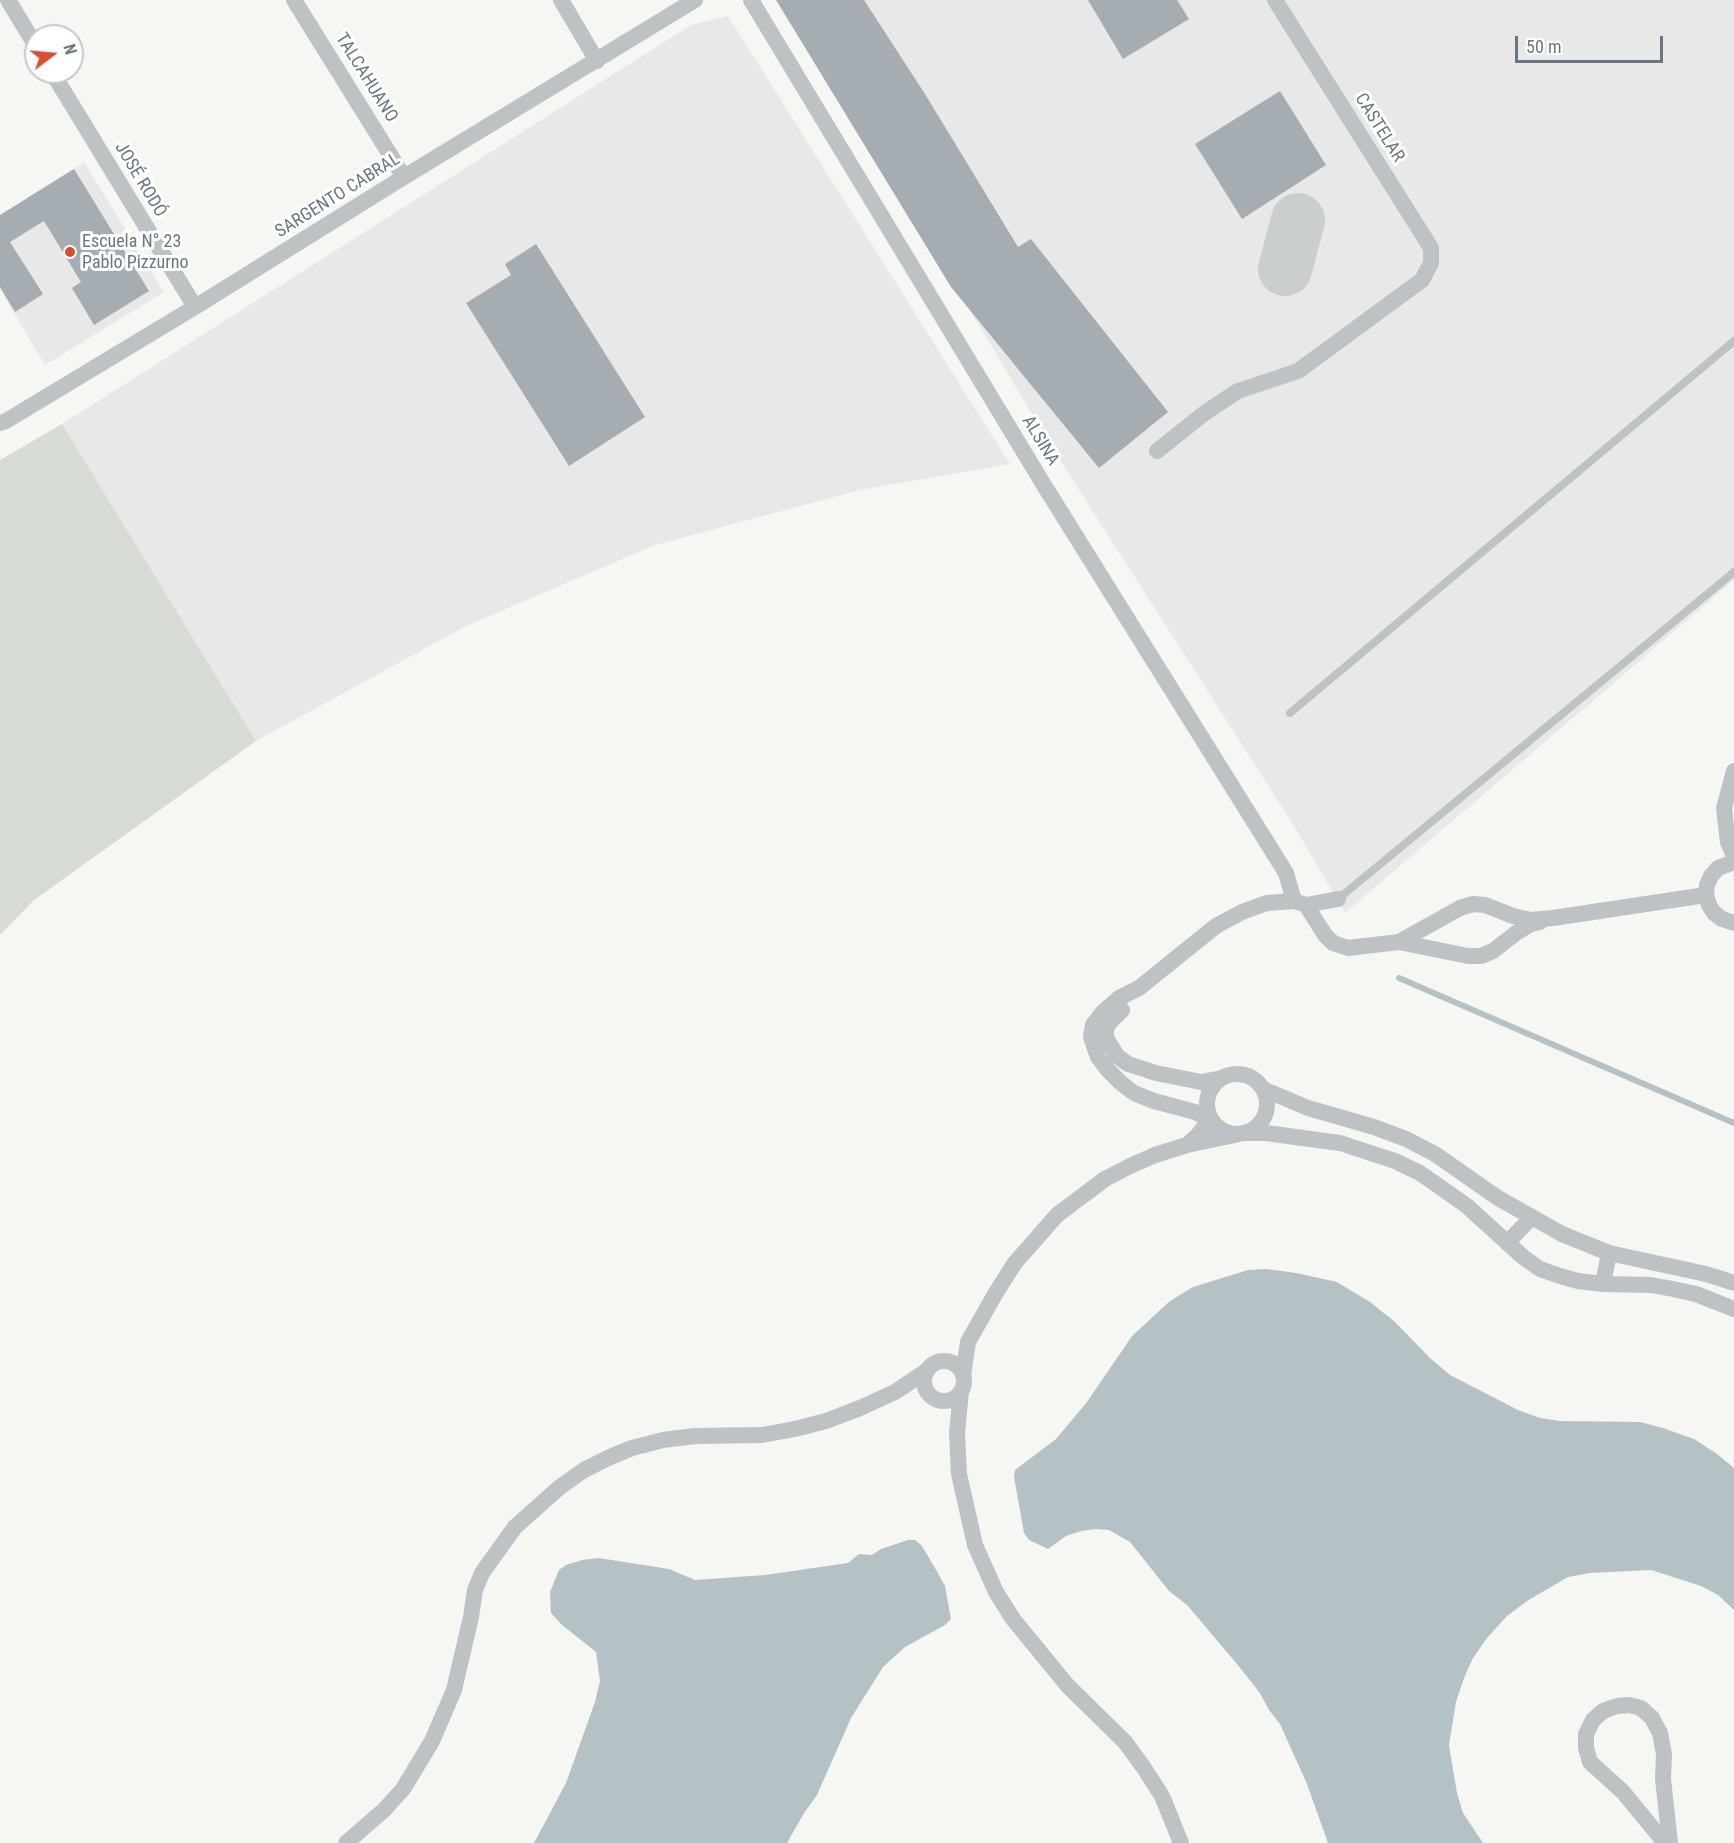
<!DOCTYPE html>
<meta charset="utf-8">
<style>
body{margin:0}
#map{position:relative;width:1734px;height:1843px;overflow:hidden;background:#f6f6f3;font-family:"Roboto Condensed",sans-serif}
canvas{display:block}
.north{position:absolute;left:24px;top:24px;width:60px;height:60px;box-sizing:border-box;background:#fff;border:2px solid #c2c9cd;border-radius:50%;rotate:74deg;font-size:16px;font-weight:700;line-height:24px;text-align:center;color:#677883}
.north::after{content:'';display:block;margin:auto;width:21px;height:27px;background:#d84f31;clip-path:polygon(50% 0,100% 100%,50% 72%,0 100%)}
.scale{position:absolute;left:1515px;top:36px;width:148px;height:27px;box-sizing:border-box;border:3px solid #677883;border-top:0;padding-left:8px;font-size:18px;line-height:21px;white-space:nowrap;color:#677883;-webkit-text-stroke:4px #fff;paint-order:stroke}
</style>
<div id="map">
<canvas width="1734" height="1843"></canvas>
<div class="north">N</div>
<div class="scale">50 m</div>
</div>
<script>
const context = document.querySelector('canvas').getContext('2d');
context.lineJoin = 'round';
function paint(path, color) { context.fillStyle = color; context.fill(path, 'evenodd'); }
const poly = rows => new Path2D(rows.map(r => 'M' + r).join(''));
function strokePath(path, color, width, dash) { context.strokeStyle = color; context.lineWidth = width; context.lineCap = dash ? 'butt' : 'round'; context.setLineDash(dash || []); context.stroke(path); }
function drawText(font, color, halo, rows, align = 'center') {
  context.font = font + ' "Roboto Condensed",sans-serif'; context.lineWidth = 6; context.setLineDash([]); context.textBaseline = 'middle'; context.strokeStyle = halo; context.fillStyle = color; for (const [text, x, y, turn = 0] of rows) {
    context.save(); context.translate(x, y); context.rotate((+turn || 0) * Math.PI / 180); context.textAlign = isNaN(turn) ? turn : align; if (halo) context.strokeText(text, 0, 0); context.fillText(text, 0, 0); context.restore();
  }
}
const built = poly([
 [785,0,1734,0,1734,580,1345,913,1294,826,1051,446],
 [728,16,1010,464,860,490,655,545,466,626,256,741,62,424,691,25],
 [84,162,164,292,45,365,0,289,0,215]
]);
const green = poly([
 [62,424,256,741,34,900,0,935,0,460]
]);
const water = poly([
 [1266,1269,1296,1273,1337,1282,1370,1302,1395,1322,1430,1358,1450,1375,1518,1410,1540,1418,1560,1421,1640,1422,1663,1428,1694,1439,1717,1454,1734,1468,1734,1610,1718,1595,1701,1586,1651,1570,1590,1573,1568,1577,1527,1601,1507,1616,1487,1638,1473,1658,1464,1678,1456,1702,1449,1745,1457,1793,1463,1813,1483,1843,1328,1843,1307,1784,1280,1724,1269,1710,1260,1693,1237,1664,1187,1605,1169,1591,1130,1542,1109,1530,1095,1529,1081,1531,1066,1536,1048,1549,1029,1540,1024,1533,1014,1477,1015,1470,1056,1439,1087,1402,1132,1336,1170,1301,1193,1287,1248,1270],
 [908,1540,915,1540,922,1546,935,1568,945,1586,951,1619,945,1625,905,1647,883,1667,851,1718,817,1795,804,1813,787,1843,534,1843,566,1783,595,1702,600,1681,596,1652,562,1625,551,1613,550,1592,559,1570,566,1565,582,1560,599,1558,669,1569,695,1580,765,1575,848,1563,859,1554,872,1555,881,1549]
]);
const stream = poly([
 [1399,978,1734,1123]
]);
const taxiway = poly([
 [1285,269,1298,220]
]);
const building = poly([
 [776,0,864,0,925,94,1018,247,1031,239,1168,412,1099,468,951,287],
 [1088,0,1177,0,1189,19,1123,59],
 [1280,91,1326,165,1242,219,1195,144],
 [74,169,149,291,94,325,72,288,81,282,44,221,10,242,43,294,15,312,0,287,0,215],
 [536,244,645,417,569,466,466,303,511,275,505,264]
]);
const lane = poly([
 [1290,713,1734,341],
 [1338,899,1734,572]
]);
const street = poly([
 [8,0,36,46],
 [294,0,404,177],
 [561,0,597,61],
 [751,0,1042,482,1286,873,1294,901],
 [52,72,195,307],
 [0,423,6,421,195,307,404,177,695,0],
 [1157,451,1206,412,1238,391,1298,371,1422,280,1431,263,1431,248,1275,0],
 [1734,771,1724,808,1728,842,1734,856],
 [1734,862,1718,868,1711,876,1707,885,1706,895,1709,905,1714,913,1722,919,1734,923],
 [1306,905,1325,935,1333,943,1348,948,1399,942,1468,956,1481,956,1493,951,1516,933,1531,924,1540,922],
 [1399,942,1460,908,1473,904,1485,905,1513,916,1531,920,1553,918,1706,895],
 [1122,1010,1108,1024,1106,1031,1106,1038,1117,1056,1128,1064,1156,1073,1201,1082,1222,1078],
 '1207 1104a30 30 0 1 1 60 0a30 30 0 1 1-60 0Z',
 [1263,1089,1308,1108,1374,1127,1406,1139,1435,1154,1498,1198,1562,1234,1609,1253,1706,1274,1734,1283],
 [1247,1133,1266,1133,1340,1143,1395,1161,1420,1173,1467,1206,1523,1257,1540,1269,1560,1276,1578,1281,1603,1284,1651,1285,1673,1289,1696,1294,1734,1309],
 [1187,1145,1197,1136,1210,1119,1195,1112,1154,1101,1134,1093,1121,1083,1107,1069,1098,1057,1091,1037,1093,1025,1103,1012,1119,998,1139,988,1216,926,1242,912,1267,903,1294,901,1306,905,1338,899],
 [1507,1243,1531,1218],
 [1603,1284,1609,1253],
 '924 1381a20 20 0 1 1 40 0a20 20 0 1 1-40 0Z',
 [963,1376,968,1342,994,1296,1014,1264,1057,1215,1105,1179,1130,1166,1155,1155,1187,1145,1235,1135],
 [961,1391,957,1433,959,1474,975,1545,996,1592,1013,1619,1067,1685,1125,1742,1144,1768,1162,1796,1181,1843],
 [346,1843,384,1810,403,1789,432,1741,454,1690,471,1617,475,1590,482,1573,515,1527,560,1487,584,1470,608,1458,632,1448,663,1440,695,1436,762,1435,795,1429,826,1421,860,1408,895,1392,928,1370],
 [1665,1843,1623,1792,1590,1762,1586,1748,1586,1734,1593,1720,1603,1711,1617,1706,1629,1705,1641,1708,1652,1718,1660,1733,1664,1754,1663,1779,1670,1843]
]);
const markers = [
 [70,252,6,"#d84f31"]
];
const streetNames = [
 ["TALCAHUANO",366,78,58],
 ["CASTELAR",1379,128,58],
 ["JOSÉ RODÓ",140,180,59],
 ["SARGENTO CABRAL",338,196,-32],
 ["ALSINA",1040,441,59]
];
const poiNames = [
 ["Escuela N° 23",82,242],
 ["Pablo Pizzurno",82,263]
];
paint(built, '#e7e8e7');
paint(green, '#d6dbd3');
paint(water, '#b5c2c5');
strokePath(stream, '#b5c2c5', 6);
strokePath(taxiway, '#cacecf', 54);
paint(building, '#a5adb3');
strokePath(lane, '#bdc2c5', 8);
strokePath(street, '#bdc2c5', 16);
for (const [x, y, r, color] of markers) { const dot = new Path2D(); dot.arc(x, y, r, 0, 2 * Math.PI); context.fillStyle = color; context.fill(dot); strokePath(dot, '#fff', 2); }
drawText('18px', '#677883', '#fff', streetNames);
drawText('18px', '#677883', '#fff', poiNames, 'left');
</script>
